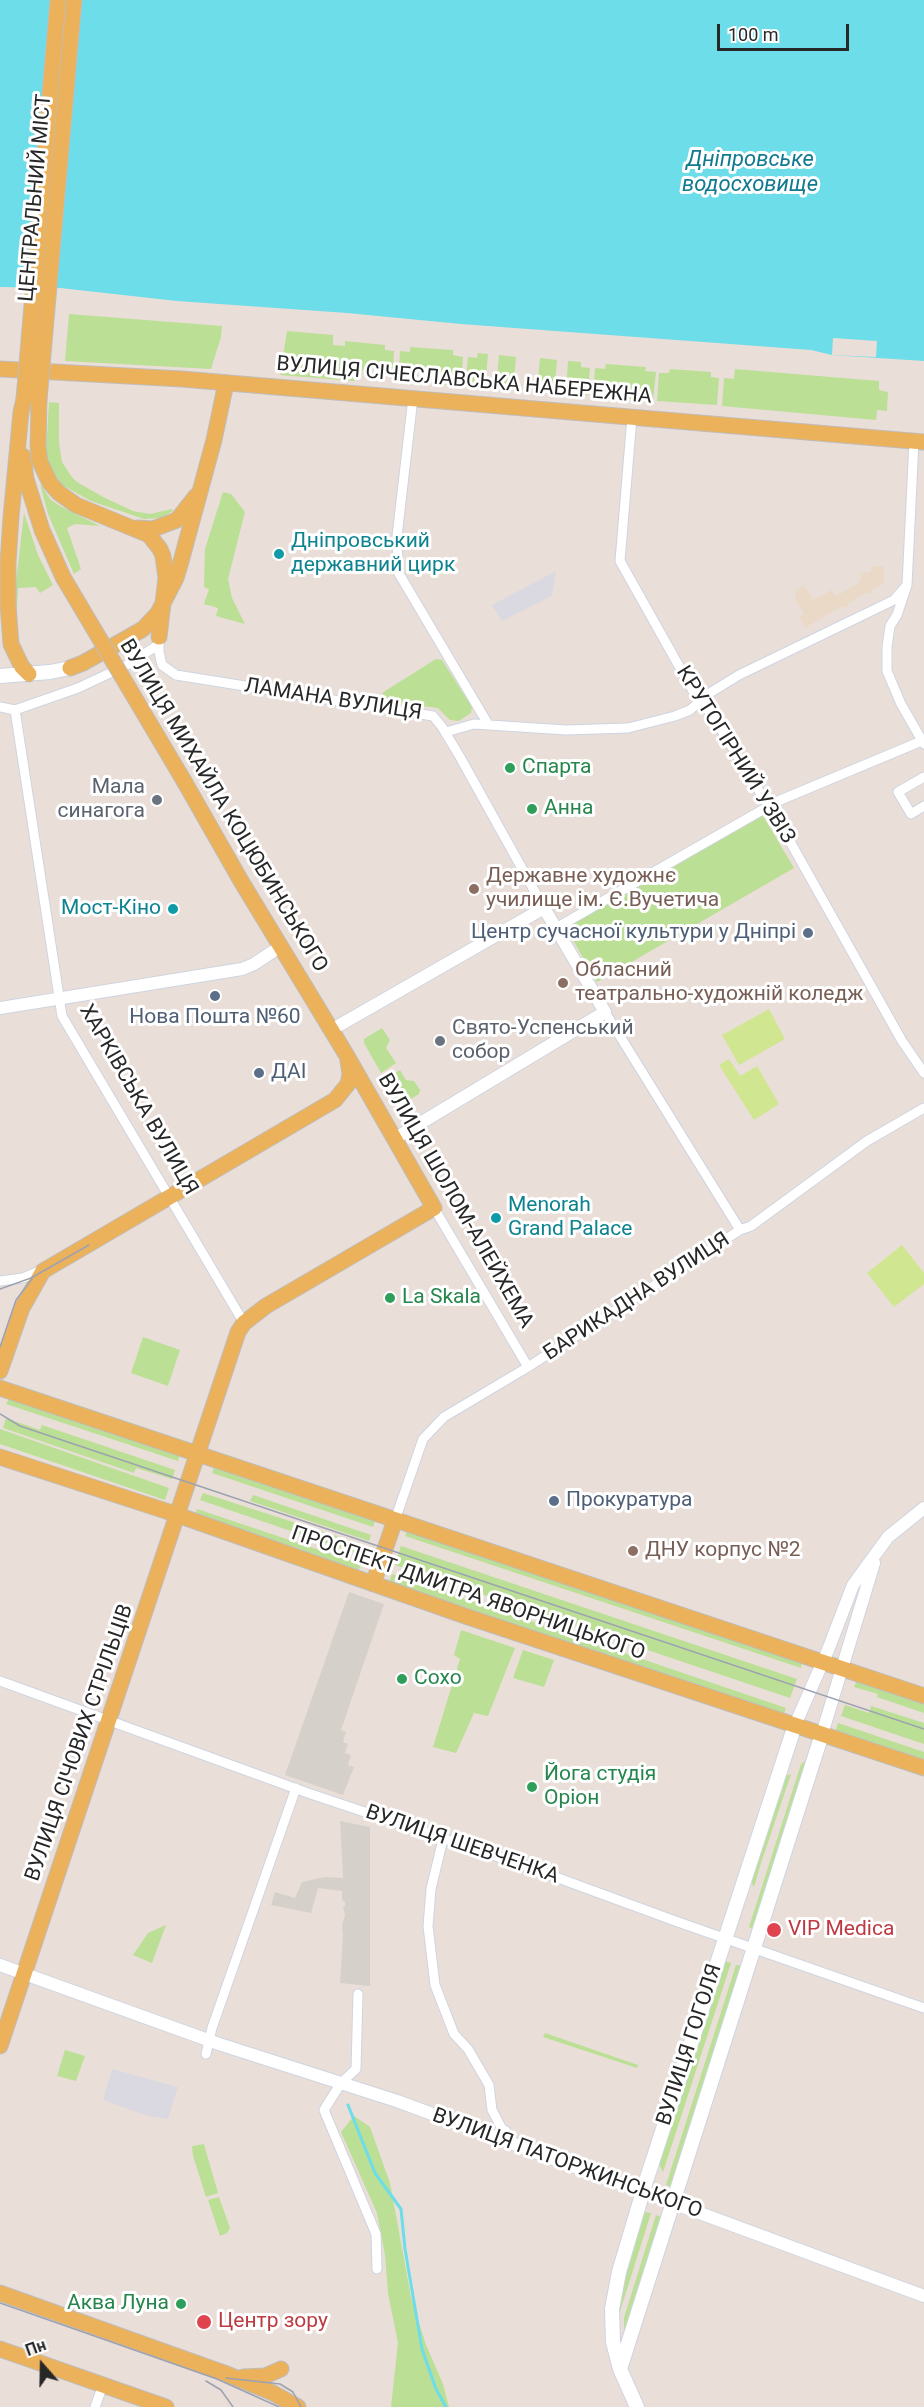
<!DOCTYPE html>
<meta charset="utf-8">
<style>
body{margin:0}
#map{position:relative;width:924px;height:2407px;overflow:hidden;background:#e9dfd8;font-family:Roboto,sans-serif}
canvas{display:block}
.north{position:absolute;left:12px;top:2335px;width:60px;height:60px;-webkit-text-stroke:4px #fff;paint-order:stroke;rotate:340deg;font-size:16px;font-weight:700;line-height:24px;text-align:center;color:#272727}
.north::after{content:'';display:block;margin:auto;width:21px;height:27px;background:#272727;clip-path:polygon(50% 0,100% 100%,50% 72%,0 100%)}
.scale{position:absolute;left:717px;top:24px;width:132px;height:27px;box-sizing:border-box;border:3px solid #272727;border-top:0;padding-left:8px;font-size:18px;line-height:21px;white-space:nowrap;color:#272727;-webkit-text-stroke:4px #fff;paint-order:stroke}
</style>
<div id="map">
<canvas width="924" height="2407"></canvas>
<div class="north">Пн</div>
<div class="scale">100 m</div>
</div>
<script>
const context = document.querySelector('canvas').getContext('2d');
context.lineJoin = 'round';
function paint(path, color) { context.fillStyle = color; context.fill(path, 'evenodd'); }
const poly = rows => new Path2D(rows.map(r => 'M' + r).join(''));
function strokePath(path, color, width, dash) { context.strokeStyle = color; context.lineWidth = width; context.lineCap = dash ? 'butt' : 'round'; context.setLineDash(dash || []); context.stroke(path); }
function drawText(font, color, halo, rows, align = 'center') {
  context.font = font + ' Roboto,sans-serif'; context.lineWidth = 6; context.setLineDash([]); context.textBaseline = 'middle'; context.strokeStyle = halo; context.fillStyle = color; for (const [text, x, y, turn = 0] of rows) {
    context.save(); context.translate(x, y); context.rotate((+turn || 0) * Math.PI / 180); context.textAlign = isNaN(turn) ? turn : align; if (halo) context.strokeText(text, 0, 0); context.fillText(text, 0, 0); context.restore();
  }
}
const industrial = poly([
 [556,571,552,596,502,621,492,605],
 [112,2069,178,2087,168,2119,148,2116,103,2100]
]);
const education = poly([
 [871,566,884,567,884,583,871,590,870,594,865,593,849,603,847,608,842,606,805,628,799,617,804,614,795,599,796,591,804,585,813,600,832,590,834,595,838,595,860,582,861,573,871,572]
]);
const green = poly([
 [69,314,222,326,221,337,211,369,65,361],
 [287,331,333,335,333,345,345,346,345,341,385,345,385,350,394,351,393,370,365,367,354,381,280,375],
 [410,347,453,350,453,355,463,357,461,385,439,384,433,373,399,370,400,351,410,352],
 [478,353,488,354,485,387,465,385,468,357,477,358],
 [499,355,516,357,514,379,518,379,518,385,514,385,513,390,496,388],
 [540,358,557,360,554,393,537,391],
 [568,361,581,362,581,367,590,368,588,395,566,394],
 [606,364,646,367,645,371,656,372,653,400,593,397,595,368,605,369],
 [670,369,711,372,711,377,719,378,717,405,657,401,659,373,669,373],
 [735,369,879,381,879,390,888,392,887,411,877,410,876,420,722,406,724,378,734,379],
 [49,402,59,403,59,443,62,462,71,476,77,482,105,498,133,511,150,514,172,509,173,511,161,518,144,519,91,501,62,485,51,470,46,452],
 [40,484,51,500,60,506,100,526,75,524,67,528,81,569,74,574,48,514],
 [223,492,231,494,245,512,228,579,232,598,245,624,216,616,218,608,204,604,209,589,204,587,205,549],
 [24,513,38,555,53,585,40,593,36,587,18,588,16,621,15,591],
 [436,659,442,660,472,707,471,713,459,721,450,720,438,708,391,702,382,693],
 [762,814,794,868,597,982,566,928],
 [382,1028,390,1040,386,1048,396,1063,381,1073,364,1043,364,1039],
 [400,1070,406,1080,414,1081,420,1090,419,1094,403,1104,399,1102,385,1079],
 [143,1337,180,1350,168,1386,131,1373],
 [9,1399,180,1455,178,1461,6,1404],
 [6,1418,40,1430,42,1425,175,1470,172,1479,136,1468,134,1473,3,1428],
 [0,1429,169,1488,165,1500,0,1444],
 [214,1467,375,1521,373,1527,212,1473],
 [203,1493,367,1546,364,1556,200,1500],
 [253,1495,371,1535,369,1541,250,1501],
 [197,1509,361,1564,359,1570,195,1516],
 [407,1531,802,1663,801,1668,405,1536],
 [401,1546,797,1679,790,1698,395,1565],
 [392,1574,786,1708,784,1714,389,1582],
 [461,1630,515,1648,488,1716,474,1713,456,1753,433,1747,460,1659,454,1655],
 [523,1650,554,1660,544,1687,513,1678],
 [857,1680,924,1703,924,1713,877,1697,878,1694,854,1687],
 [845,1705,869,1713,871,1706,924,1723,924,1744,841,1716],
 [838,1723,924,1752,924,1761,835,1732],
 [807,1760,754,1929,749,1927,801,1764],
 [791,1774,761,1863,754,1887,751,1881,757,1861,775,1806,782,1792,785,1776],
 [166,1925,152,1963,133,1955,148,1933],
 [725,1961,731,1963,663,2172,659,2164],
 [736,1965,742,1966,672,2187,666,2185],
 [545,2033,638,2065,637,2068,543,2037],
 [65,2050,85,2056,76,2081,57,2076],
 [354,2116,370,2127,390,2183,411,2297,426,2345,443,2384,449,2407,391,2407,398,2343,388,2293,385,2255,377,2213,341,2132],
 [204,2144,218,2193,206,2197,193,2156,192,2146],
 [219,2197,230,2228,227,2233,220,2236,208,2200],
 [644,2212,651,2213,618,2318,622,2290],
 [656,2215,662,2217,624,2335,624,2318]
]);
const pitch = poly([
 [769,1009,785,1039,739,1065,722,1035],
 [729,1059,740,1076,757,1066,779,1104,754,1120,719,1065],
 [902,1245,924,1273,924,1284,894,1307,867,1273]
]);
const plaza = poly([
 [349,1592,384,1604,341,1730,346,1732,343,1742,348,1744,345,1753,351,1755,348,1765,354,1767,343,1795,285,1775],
 [340,1821,370,1827,370,1986,340,1983,343,1935,342,1925,345,1915,343,1908,345,1906,345,1902,342,1900,342,1891,318,1888,311,1913,271,1905,275,1892,295,1898,302,1882,325,1877,343,1878]
]);
const water = poly([
 [0,0,924,0,924,361,832,355,811,350,461,324,347,313,177,301,60,288,0,287]
]);
const pier = poly([
 [833,338,877,341,876,357,832,355]
]);
const stream = poly([
 [348,2105,375,2173,401,2209,405,2249,422,2349,436,2389,446,2407]
]);
const minor = poly([
 [413,398,397,536,398,572,488,724],
 [632,417,620,561,693,691,714,718,788,838,902,1041,924,1073],
 [914,441,907,585,897,615,890,626,887,647,887,671,901,704,924,744],
 [159,637,159,652,162,665,176,675,433,716,442,727,460,757,544,908],
 [0,707,15,710,78,688,127,665,158,645],
 [15,710,62,1016,244,1323],
 [446,732,474,724,566,730,628,728,675,716,690,710,708,694,739,675,894,600,907,585],
 [924,777,898,792,911,814,924,806],
 [556,928,778,801,924,740],
 [605,1012,740,1230],
 [434,1208,528,1367],
 [0,1281,23,1278,42,1270],
 [395,1520,423,1439,444,1417,528,1367,740,1230,751,1226,867,1141,924,1108],
 [0,1681,308,1793,531,1868,678,1922,924,2008],
 [443,1839,431,1889,428,1926,435,1985,454,2034,468,2049,489,2085,492,2110,502,2129,506,2131,506,2141],
 [358,1994,356,2069,341,2083,324,2110,376,2234,377,2269],
 [206,2054,212,2028,296,1788],
 [95,2407,103,2385]
]);
const tertiary = poly([
 [0,1008,242,969,254,964,281,946],
 [331,1030,544,908,605,1012,394,1139],
 [795,1725,828,1650,853,1585,888,1537,924,1508],
 [822,1734,874,1563],
 [0,1965,219,2044,397,2101,924,2296]
]);
const secondary = poly([
 [0,676,50,672,70,668],
 [620,2369,822,1734],
 [637,2407,620,2369,613,2342,612,2309,619,2272,647,2178,795,1725]
]);
const primary = poly([
 [0,369,182,379,924,442],
 [24,399,21,412,11,517,8,563,8,605,11,644,22,667,29,674],
 [39,400,38,447,40,462,50,483,59,493,76,505,149,535,160,549,163,556,166,578,159,637],
 [23,456,26,479,42,530,63,577],
 [137,528,153,529,177,520,196,496],
 [70,668,83,663,143,629,158,613,176,578,180,565,214,440,226,383],
 [0,1371,22,1308,43,1271,335,1100,348,1084,350,1074,348,1061],
 [0,1388,924,1696],
 [0,1457,166,1511,465,1616,924,1768],
 [373,1584,395,1520],
 [0,2046,238,1332,244,1323,266,1306,434,1208,347,1056,241,881,184,781],
 [0,2293,224,2373,271,2392,298,2407],
 [0,2349,166,2407],
 [243,2377,265,2376,281,2369]
]);
const tram = poly([
 [0,1289,31,1278,89,1245],
 [0,1347,16,1300,32,1279],
 [0,1414,20,1426,924,1729],
 [0,2303,217,2379,279,2407],
 [226,2378,280,2384,293,2392,301,2407],
 [206,2381,221,2390,233,2407]
]);
const primaryBridge = poly([
 [24,399,58,0],
 [39,400,74,0],
 [63,577,184,781]
]);
const markers = [
 [279,554,6,"#0f9aa8"],
 [510,768,6,"#2e9e5b"],
 [157,800,6,"#6b7280"],
 [532,809,6,"#2e9e5b"],
 [474,889,6,"#8d6e63"],
 [173,909,6,"#0f9aa8"],
 [808,933,6,"#5c6f8a"],
 [563,983,6,"#8d6e63"],
 [215,996,6,"#5c6f8a"],
 [440,1041,6,"#6b7280"],
 [259,1073,6,"#5c6f8a"],
 [496,1218,6,"#0f9aa8"],
 [390,1298,6,"#2e9e5b"],
 [554,1501,6,"#5c6f8a"],
 [633,1551,6,"#8d6e63"],
 [402,1679,6,"#2e9e5b"],
 [532,1787,6,"#2e9e5b"],
 [774,1930,8,"#e0444e"],
 [181,2304,6,"#2e9e5b"],
 [204,2322,8,"#e0444e"]
];
const streetNames = [
 ["ЦЕНТРАЛЬНИЙ МІСТ",36,198,-85],
 ["ВУЛИЦЯ СІЧЕСЛАВСЬКА НАБЕРЕЖНА",464,381,5],
 ["ЛАМАНА ВУЛИЦЯ",333,700,9],
 ["КРУТОГІРНИЙ УЗВІЗ",735,755,58],
 ["ВУЛИЦЯ МИХАЙЛА КОЦЮБИНСЬКОГО",223,806,59],
 ["ХАРКІВСЬКА ВУЛИЦЯ",138,1100,60],
 ["ВУЛИЦЯ ШОЛОМ-АЛЕЙХЕМА",455,1201,60],
 ["БАРИКАДНА ВУЛИЦЯ",637,1297,-33],
 ["ПРОСПЕКТ ДМИТРА ЯВОРНИЦЬКОГО",468,1594,19],
 ["ВУЛИЦЯ СІЧОВИХ СТРІЛЬЦІВ",80,1743,-71],
 ["ВУЛИЦЯ ШЕВЧЕНКА",462,1845,19],
 ["ВУЛИЦЯ ГОГОЛЯ",690,2045,-72],
 ["ВУЛИЦЯ ПАТОРЖИНСЬКОГО",567,2164,20]
];
const cultureNames = [
 ["Дніпровський",291,542],
 ["державний цирк",291,566],
 ["Мост-Кіно",161,909,"right"],
 ["Menorah",508,1206],
 ["Grand Palace",508,1230]
];
const leisureNames = [
 ["Спарта",522,768],
 ["Анна",544,809],
 ["La Skala",402,1298],
 ["Сохо",414,1679],
 ["Йога студія",544,1775],
 ["Оріон",544,1799],
 ["Аква Луна",169,2304,"right"]
];
const worshipNames = [
 ["Мала",145,788],
 ["синагога",145,812],
 ["Свято-Успенський",452,1029,"left"],
 ["собор",452,1053,"left"]
];
const educationNames = [
 ["Державне художнє",486,877],
 ["училище ім. Є.Вучетича",486,901],
 ["Обласний",575,971],
 ["театрально-художній коледж",575,995],
 ["ДНУ корпус №2",645,1551]
];
const serviceNames = [
 ["Центр сучасної культури у Дніпрі",796,933,"right"],
 ["Нова Пошта №60",215,1018,"center"],
 ["ДАІ",271,1073],
 ["Прокуратура",566,1501]
];
const healthNames = [
 ["VIP Medica",788,1930],
 ["Центр зору",218,2322]
];
const waterNames = [
 ["Дніпровське",750,160],
 ["водосховище",750,185]
];
paint(industrial, '#dad9e1');
paint(education, '#ebd9c7');
paint(green, '#bbdf95');
paint(pitch, '#d0e691');
paint(plaza, '#d6d0cb');
paint(water, '#6ddde9');
paint(pier, '#e9dfd8');
strokePath(stream, '#6ddde9', 3);
strokePath(minor, '#ced4e0', 11);
strokePath(tertiary, '#ced4e0', 14);
strokePath(secondary, '#ced4e0', 16);
strokePath(primary, '#bebebe', 17);
strokePath(minor, '#fff', 9);
strokePath(tertiary, '#fff', 12);
strokePath(secondary, '#fff', 14);
strokePath(primary, '#ebb15b', 15);
strokePath(tram, '#9ca2b1', 1.5);
strokePath(primaryBridge, '#bebebe', 17, []);
strokePath(primaryBridge, '#ebb15b', 15);
for (const [x, y, r, color] of markers) { const dot = new Path2D(); dot.arc(x, y, r, 0, 2 * Math.PI); context.fillStyle = color; context.fill(dot); strokePath(dot, '#fff', 2); }
drawText('21px', '#272727', '#fff', streetNames);
drawText('21px', '#0d838f', '#fff', cultureNames, 'left');
drawText('21px', '#27864d', '#fff', leisureNames, 'left');
drawText('21px', '#5b616d', '#fff', worshipNames, 'right');
drawText('21px', '#785e54', '#fff', educationNames, 'left');
drawText('21px', '#4e5e75', '#fff', serviceNames, 'left');
drawText('21px', '#be3a42', '#fff', healthNames, 'left');
drawText('italic 22px', '#117990', '#fff', waterNames);
</script>
